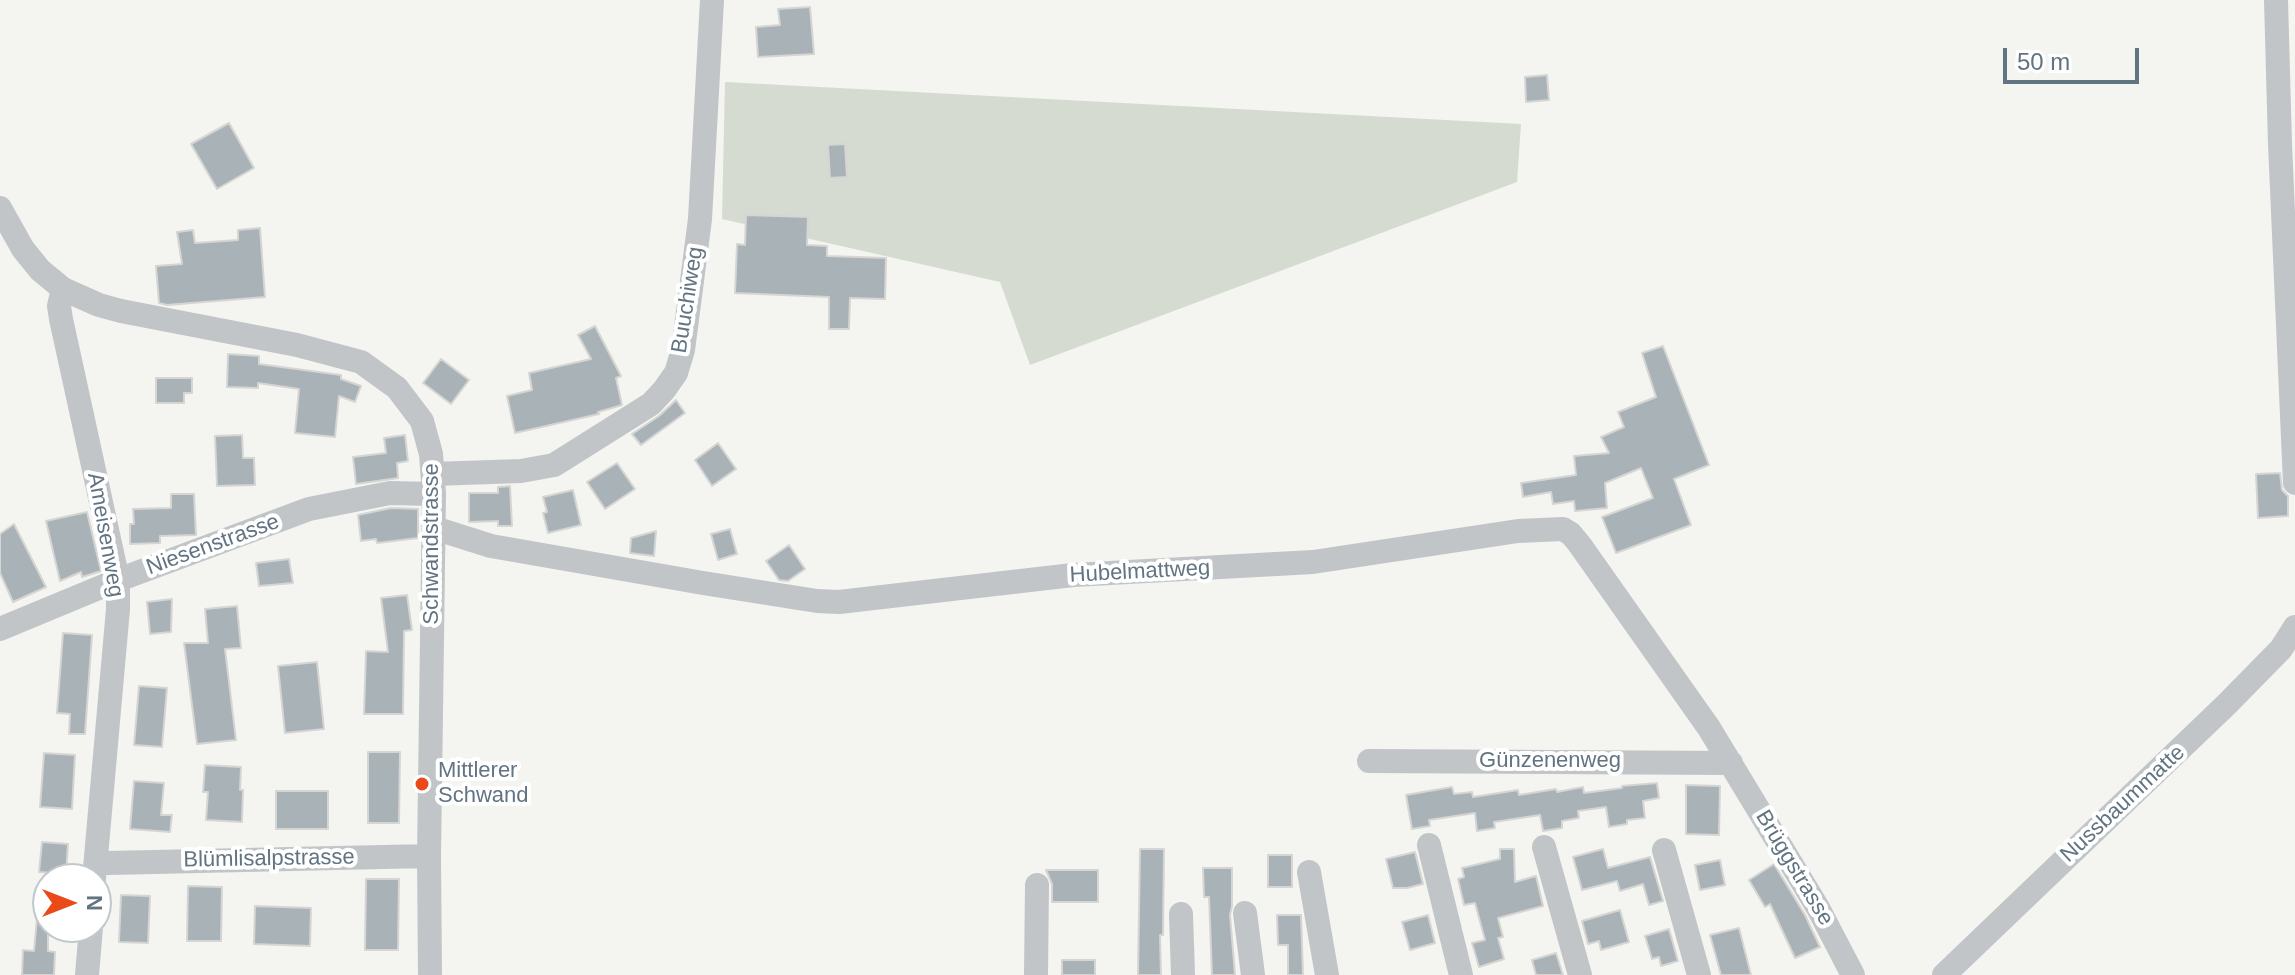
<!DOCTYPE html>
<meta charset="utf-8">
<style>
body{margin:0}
#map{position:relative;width:2295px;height:975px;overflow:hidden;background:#f4f4f0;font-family:Arial,sans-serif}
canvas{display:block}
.north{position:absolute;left:32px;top:863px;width:80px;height:80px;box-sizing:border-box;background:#fff;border:2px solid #c0c7cd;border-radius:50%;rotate:90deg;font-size:22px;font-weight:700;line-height:32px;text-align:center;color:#627482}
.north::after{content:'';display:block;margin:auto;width:28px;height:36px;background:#ea491a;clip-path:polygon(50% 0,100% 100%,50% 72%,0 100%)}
.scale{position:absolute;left:2003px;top:48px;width:136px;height:36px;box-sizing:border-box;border:4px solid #627482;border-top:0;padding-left:10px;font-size:24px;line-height:28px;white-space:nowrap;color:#627482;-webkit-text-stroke:6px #fff;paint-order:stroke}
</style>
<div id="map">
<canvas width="2295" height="975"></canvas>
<div class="north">N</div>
<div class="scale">50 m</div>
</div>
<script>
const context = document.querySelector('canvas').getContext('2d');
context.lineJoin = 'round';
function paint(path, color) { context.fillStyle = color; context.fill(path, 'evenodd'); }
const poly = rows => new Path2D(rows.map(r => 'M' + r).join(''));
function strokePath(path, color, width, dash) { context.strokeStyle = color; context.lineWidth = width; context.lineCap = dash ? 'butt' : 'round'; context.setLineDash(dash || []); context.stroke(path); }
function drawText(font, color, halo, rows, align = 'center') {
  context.font = font + ' Arial,sans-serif'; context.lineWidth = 8; context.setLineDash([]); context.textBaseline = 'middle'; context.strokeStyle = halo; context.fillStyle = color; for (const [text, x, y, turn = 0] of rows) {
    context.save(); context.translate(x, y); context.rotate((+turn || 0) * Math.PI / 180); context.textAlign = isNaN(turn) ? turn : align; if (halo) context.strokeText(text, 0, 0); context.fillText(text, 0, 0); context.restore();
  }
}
const green = poly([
 [725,82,1521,124,1517,182,1030,365,1000,282,722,219]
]);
const building = poly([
 [810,7,814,54,758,57,756,27,780,25,778,9,810,7],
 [1547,75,1549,100,1526,102,1525,77,1547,75],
 [229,123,254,168,217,189,191,144,229,123],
 [845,144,847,177,830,178,828,145,845,144],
 [746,215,808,217,807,245,827,246,827,256,886,258,885,299,850,298,849,329,829,329,829,297,735,293,737,244,745,245,746,215],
 [260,228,265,297,167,305,159,303,156,266,182,264,177,232,193,230,195,243,238,240,238,230,260,228],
 [595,326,621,376,616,378,622,405,598,412,599,414,515,433,507,396,532,390,529,373,591,359,578,335,595,326],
 [1663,346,1709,465,1674,479,1691,525,1616,553,1602,517,1653,498,1641,468,1605,483,1607,508,1575,511,1574,501,1553,504,1551,492,1523,497,1521,483,1576,475,1574,456,1609,453,1601,437,1624,427,1618,412,1656,397,1642,353,1663,346],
 [228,354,259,356,259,364,341,375,341,379,361,386,355,402,339,396,335,437,295,433,299,389,258,383,258,388,227,387,228,354],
 [441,359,469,380,451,404,423,383,441,359],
 [156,378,192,378,192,393,184,393,184,403,156,403,156,378],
 [676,400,685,413,641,445,632,434,659,416,676,400],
 [242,435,243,458,254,458,255,485,217,486,215,436,242,435],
 [405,435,408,461,397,463,398,478,356,484,353,457,386,453,384,438,405,435],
 [718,443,736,469,712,486,695,460,718,443],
 [617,463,635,489,605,509,587,482,617,463],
 [2280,473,2282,490,2288,496,2288,516,2258,518,2256,474,2280,473],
 [510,486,512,526,498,526,498,521,469,522,469,493,498,493,498,487,510,486],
 [573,490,581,525,548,533,543,513,547,512,543,497,573,490],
 [171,494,194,494,196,535,160,536,160,543,130,544,130,524,134,524,133,509,171,508,171,494],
 [391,508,418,509,418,538,377,543,376,539,361,541,358,515,391,508],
 [87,512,101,571,82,577,81,572,60,581,46,521,87,512],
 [14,524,46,587,13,602,0,573,0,534,14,524],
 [730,529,737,554,718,560,711,534,730,529],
 [656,531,654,556,630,553,631,538,656,531],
 [789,545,805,569,788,581,779,580,766,561,789,545],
 [289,559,293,583,259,586,256,563,289,559],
 [407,595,412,630,404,631,403,714,364,714,366,651,388,652,381,598,407,595],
 [172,599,171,632,150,634,147,602,172,599],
 [237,606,241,648,225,649,236,740,197,744,184,643,208,643,205,609,237,606],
 [63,633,92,635,85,734,69,734,70,714,57,713,63,633],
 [317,662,324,729,285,733,278,666,317,662],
 [139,686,167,688,162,747,134,745,139,686],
 [368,752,400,752,399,823,368,823,368,752],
 [44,753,75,755,72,809,40,807,44,753],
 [205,765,241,767,240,790,243,790,242,822,206,820,208,792,203,792,205,765],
 [134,781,164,783,161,815,172,815,170,832,130,829,134,781],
 [1657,783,1659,798,1643,801,1645,818,1627,820,1627,824,1609,827,1606,807,1578,811,1579,818,1562,821,1562,828,1543,831,1540,815,1494,822,1495,828,1477,831,1475,813,1429,820,1430,826,1412,829,1406,795,1452,787,1454,794,1472,792,1473,797,1518,790,1519,795,1556,789,1557,792,1583,787,1584,793,1622,788,1622,786,1657,783],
 [1686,785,1720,786,1719,835,1686,834,1686,785],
 [276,791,328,791,328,829,276,829,276,791],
 [42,842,68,844,66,874,39,872,42,842],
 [1140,849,1164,849,1163,935,1160,935,1161,975,1138,975,1140,849],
 [1500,849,1514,849,1515,882,1536,876,1543,906,1498,918,1503,937,1498,938,1504,959,1479,967,1472,943,1485,940,1475,903,1464,905,1458,879,1464,877,1462,868,1500,859,1500,849],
 [1603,849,1608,868,1650,857,1663,901,1649,905,1643,884,1620,891,1617,881,1582,890,1573,857,1603,849],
 [1415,852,1423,884,1407,888,1393,888,1386,859,1415,852],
 [1268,855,1292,855,1292,887,1268,887,1268,855],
 [1720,860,1725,885,1700,890,1695,865,1720,860],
 [1774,864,1805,915,1820,947,1795,958,1770,904,1765,907,1749,880,1774,864],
 [1203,868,1232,868,1232,906,1230,915,1235,975,1212,975,1209,897,1204,897,1203,868],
 [1046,870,1098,870,1098,902,1052,902,1052,884,1046,870],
 [366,879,399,879,398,950,365,950,366,879],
 [188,886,222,887,221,941,187,941,188,886],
 [121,895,150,896,148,943,119,942,121,895],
 [255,906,311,908,310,946,254,944,255,906],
 [1620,910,1629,942,1601,950,1599,941,1588,944,1582,921,1620,910],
 [1277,915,1301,915,1303,975,1288,975,1288,945,1278,945,1277,915],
 [1428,915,1435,943,1410,950,1402,922,1428,915],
 [37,918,48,918,48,951,55,952,54,975,22,975,23,950,34,951,37,918],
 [1739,928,1751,975,1721,975,1710,935,1739,928],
 [1669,929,1678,961,1661,966,1659,957,1652,959,1645,936,1669,929],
 [1556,953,1563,975,1536,975,1532,960,1556,953],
 [1062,960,1095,960,1095,975,1062,975,1062,960]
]);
const minor = poly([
 [2276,0,2280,144,2295,483],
 [0,208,23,249,40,270,63,289,99,305,121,311,297,345,361,362,397,388,422,421,431,454,434,494,429,856,430,975],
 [63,289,59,306,61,319,118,580,118,609,94,879],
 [433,474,521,471,554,465,651,404,664,390,676,373,683,350,700,219,712,0],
 [434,528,491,546,703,583,817,601,839,602,1073,575,1313,562,1518,531,1563,529,1571,534,1580,545,1709,728,1818,908,1853,975],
 [0,629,118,580,309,509,390,493,434,494],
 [1369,761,1731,763],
 [1429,845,1461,975],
 [1544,847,1580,975],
 [1664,850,1699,975],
 [108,863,429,856],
 [1309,872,1327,975],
 [1245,913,1253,975],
 [1181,914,1183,975],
 [87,975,91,927],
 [1036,975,1037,885],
 [1944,975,2226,705,2281,649,2295,627]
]);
const markers = [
 [422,784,8,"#ea491a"]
];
const streetNames = [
 ["Buuchiweg",688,300,-81],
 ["Ameisenweg",105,535,80],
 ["Schwandstrasse",432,544,-90],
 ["Niesenstrasse",213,545,-20],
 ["Hubelmattweg",1140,572,-3],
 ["Günzenenweg",1550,761],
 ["Nussbaummatte",2123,804,-43],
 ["Blümlisalpstrasse",269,859,-1],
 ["Brüggstrasse",1794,868,59]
];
const poiNames = [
 ["Mittlerer",438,771],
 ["Schwand",438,796]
];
paint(green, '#d5dbd1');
paint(building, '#a9b2b7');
strokePath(building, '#d5d5d3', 2);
strokePath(minor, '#c1c5c8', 24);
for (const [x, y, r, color] of markers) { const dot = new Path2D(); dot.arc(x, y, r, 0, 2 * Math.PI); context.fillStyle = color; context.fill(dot); strokePath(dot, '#fff', 3); }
drawText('22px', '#627482', '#fff', streetNames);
drawText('22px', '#627482', '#fff', poiNames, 'left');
</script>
